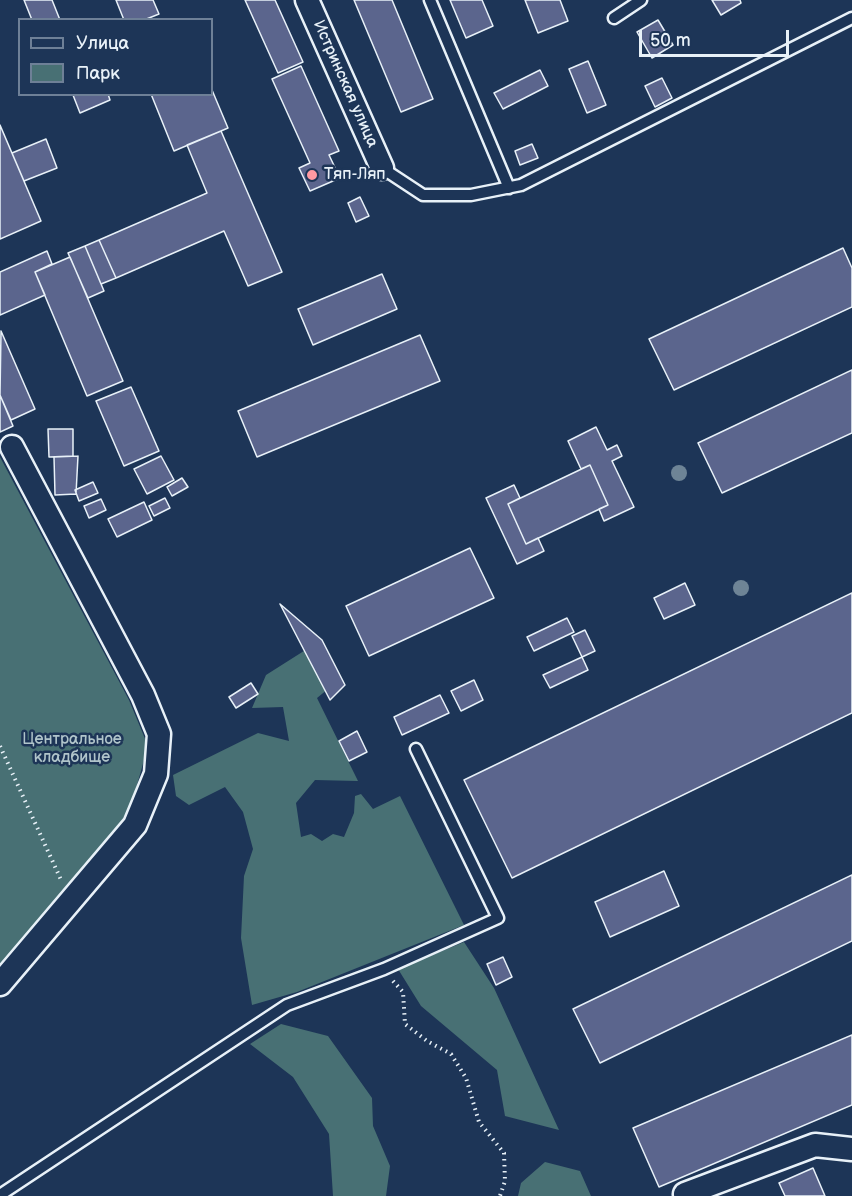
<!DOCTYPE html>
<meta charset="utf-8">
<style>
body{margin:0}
#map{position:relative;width:852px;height:1196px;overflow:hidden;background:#1d3557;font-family:"Balsamiq Sans",sans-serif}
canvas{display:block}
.legend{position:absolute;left:18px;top:18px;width:195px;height:78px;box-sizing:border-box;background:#1d3557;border:2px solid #6e8097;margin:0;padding:8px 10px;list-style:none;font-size:18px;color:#e8f1f8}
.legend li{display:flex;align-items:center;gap:12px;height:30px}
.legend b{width:30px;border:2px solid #6e8097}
.scale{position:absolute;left:639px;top:30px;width:150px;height:27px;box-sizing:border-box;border:3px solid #e8f1f8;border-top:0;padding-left:8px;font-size:18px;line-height:21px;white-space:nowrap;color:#e8f1f8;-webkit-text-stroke:4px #1d3557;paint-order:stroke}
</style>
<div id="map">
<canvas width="852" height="1196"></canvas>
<ul class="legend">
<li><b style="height:8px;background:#1d3557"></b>Улица</li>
<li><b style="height:16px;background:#487074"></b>Парк</li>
</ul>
<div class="scale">50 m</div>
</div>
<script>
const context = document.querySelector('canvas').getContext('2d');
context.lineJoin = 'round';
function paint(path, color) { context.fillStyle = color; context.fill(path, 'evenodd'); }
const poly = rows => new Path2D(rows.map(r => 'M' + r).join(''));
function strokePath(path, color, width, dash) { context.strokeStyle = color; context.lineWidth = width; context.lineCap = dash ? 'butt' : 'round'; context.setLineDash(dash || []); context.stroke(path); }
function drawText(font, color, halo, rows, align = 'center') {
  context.font = font + ' "Balsamiq Sans",sans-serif'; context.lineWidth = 5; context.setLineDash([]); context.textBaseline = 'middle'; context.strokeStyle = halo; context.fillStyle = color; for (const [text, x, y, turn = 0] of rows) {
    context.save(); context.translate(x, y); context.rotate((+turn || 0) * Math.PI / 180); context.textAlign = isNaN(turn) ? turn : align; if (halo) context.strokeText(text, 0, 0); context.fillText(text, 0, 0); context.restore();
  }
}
const green = poly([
 [0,457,129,700,148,746,126,824,0,972],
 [307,649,328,689,317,698,358,781,315,780,296,803,301,837,311,834,322,841,333,834,344,837,354,813,355,796,361,794,373,809,400,796,464,925,297,992,252,1005,241,938,244,876,253,849,243,812,225,787,189,805,176,796,173,775,258,733,289,741,283,707,252,708,266,675],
 [464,942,494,988,559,1130,505,1116,497,1070,421,1006,398,969],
 [281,1024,328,1036,372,1098,373,1126,390,1166,386,1196,333,1196,329,1134,293,1077,250,1044],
 [545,1162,580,1171,591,1196,518,1196,521,1183]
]);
const building = poly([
 [24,0,52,0,60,20,32,20,24,0],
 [116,0,153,0,159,14,144,20,124,20,116,0],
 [245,0,275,0,303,62,278,73,245,0],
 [354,0,392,0,433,99,401,112,354,0],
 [450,0,482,0,493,26,466,38,450,0],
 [525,0,560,0,568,21,538,33,525,0],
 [712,0,740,0,741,3,721,15,712,0],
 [658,20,673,45,652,58,637,32,658,20],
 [588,61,606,105,587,113,569,69,588,61],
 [301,66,339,151,329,155,340,178,310,191,299,168,310,163,272,79,301,66],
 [540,70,548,86,503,109,494,93,540,70],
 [662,78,672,98,655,107,645,86,662,78],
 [212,90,228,128,174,151,151,94,212,94,212,90],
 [108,94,110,100,80,113,73,95,108,94],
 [0,125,41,221,0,239,0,125],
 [221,131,282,272,248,286,224,231,116,278,99,240,207,193,187,145,221,131],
 [46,139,57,168,24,181,12,153,46,139],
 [532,144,538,158,520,165,515,151,532,144],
 [360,197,369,216,356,222,348,203,360,197],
 [99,240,116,278,101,284,85,246,99,240],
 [85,246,104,291,88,298,68,253,85,246],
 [843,248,852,268,852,307,674,390,649,339,843,248],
 [47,251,52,264,35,272,45,295,0,315,0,272,47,251],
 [70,257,123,381,87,396,35,272,70,257],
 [382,274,397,309,313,345,298,309,382,274],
 [1,331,35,409,11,420,0,395,1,331],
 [420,335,440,381,257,457,238,411,420,335],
 [852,370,852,433,722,493,698,443,852,370],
 [131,387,159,451,124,466,96,401,131,387],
 [0,395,13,426,0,432,0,395],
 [596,427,607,450,617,445,622,456,612,461,634,507,604,521,599,509,608,505,590,465,581,469,568,441,596,427],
 [48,429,73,429,73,456,49,457,48,429],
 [78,456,76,494,55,495,54,457,78,456],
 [161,456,174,480,147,494,134,469,161,456],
 [590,465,608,505,526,544,508,504,590,465],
 [182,478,188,487,172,496,167,487,182,478],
 [93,482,98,493,79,501,75,490,93,482],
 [514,485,520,498,508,504,526,544,538,538,544,551,517,564,486,498,514,485],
 [165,498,170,508,154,516,149,506,165,498],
 [101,499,106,510,89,518,84,506,101,499],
 [144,502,152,520,117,537,108,519,144,502],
 [470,548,494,598,369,656,346,606,470,548],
 [685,583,695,605,664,619,654,598,685,583],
 [852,593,852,713,512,878,464,780,852,593],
 [280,604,322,640,345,685,330,700,280,604],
 [567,618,574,632,534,651,527,637,567,618],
 [585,630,595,651,582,657,572,636,585,630],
 [582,657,588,670,550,688,543,675,582,657],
 [474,680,483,700,461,711,451,691,474,680],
 [251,683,258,694,236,708,229,697,251,683],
 [440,695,449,713,402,735,394,717,440,695],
 [357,731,367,752,349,761,339,741,357,731],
 [664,871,679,906,610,937,595,902,664,871],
 [852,875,852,941,600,1063,573,1009,852,875],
 [503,957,512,977,496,985,487,964,503,957],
 [852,1035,852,1105,659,1187,633,1128,852,1035],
 [813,1168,825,1196,785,1196,779,1183,813,1168]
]);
const path = poly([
 [0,746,62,882],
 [393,981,403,992,405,1024,427,1041,451,1054,466,1078,479,1122,504,1153,505,1181,500,1196]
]);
const service = poly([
 [430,0,509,188],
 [614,18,641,0],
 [382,168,423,195,471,195,521,185,852,18],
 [0,1195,287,1005,384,969,498,918,416,749]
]);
const minor = poly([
 [307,0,382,168],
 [0,984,135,825,156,774,159,734,143,695,12,447],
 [685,1194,815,1145,852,1149]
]);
const trees = [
 [679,473],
 [741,588]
];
const markers = [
 [312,175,6,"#ff9aa2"]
];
const streetNames = [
 ["Истринская улица",345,84,66]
];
const poiNames = [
 ["Тяп-Ляп",324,175]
];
const parkNames = [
 ["Центральное",72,740],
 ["кладбище",72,758]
];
paint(green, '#487074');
paint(building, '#5b658d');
strokePath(building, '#e8f1f8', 1.5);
strokePath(service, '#e8f1f8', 15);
strokePath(minor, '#e8f1f8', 27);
strokePath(path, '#e8f1f8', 4, [1.5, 4.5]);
strokePath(service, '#1d3557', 10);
strokePath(minor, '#1d3557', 22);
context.fillStyle = '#6e8496';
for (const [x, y] of trees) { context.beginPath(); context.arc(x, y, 8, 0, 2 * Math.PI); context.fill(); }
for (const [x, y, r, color] of markers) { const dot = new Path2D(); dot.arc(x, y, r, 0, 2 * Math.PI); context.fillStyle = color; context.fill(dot); strokePath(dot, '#1d3557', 2); }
drawText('16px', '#e8f1f8', '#1d3557', streetNames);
drawText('16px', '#e8f1f8', '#1d3557', poiNames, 'left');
drawText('16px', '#b0c4ca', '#1d3557', parkNames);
</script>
